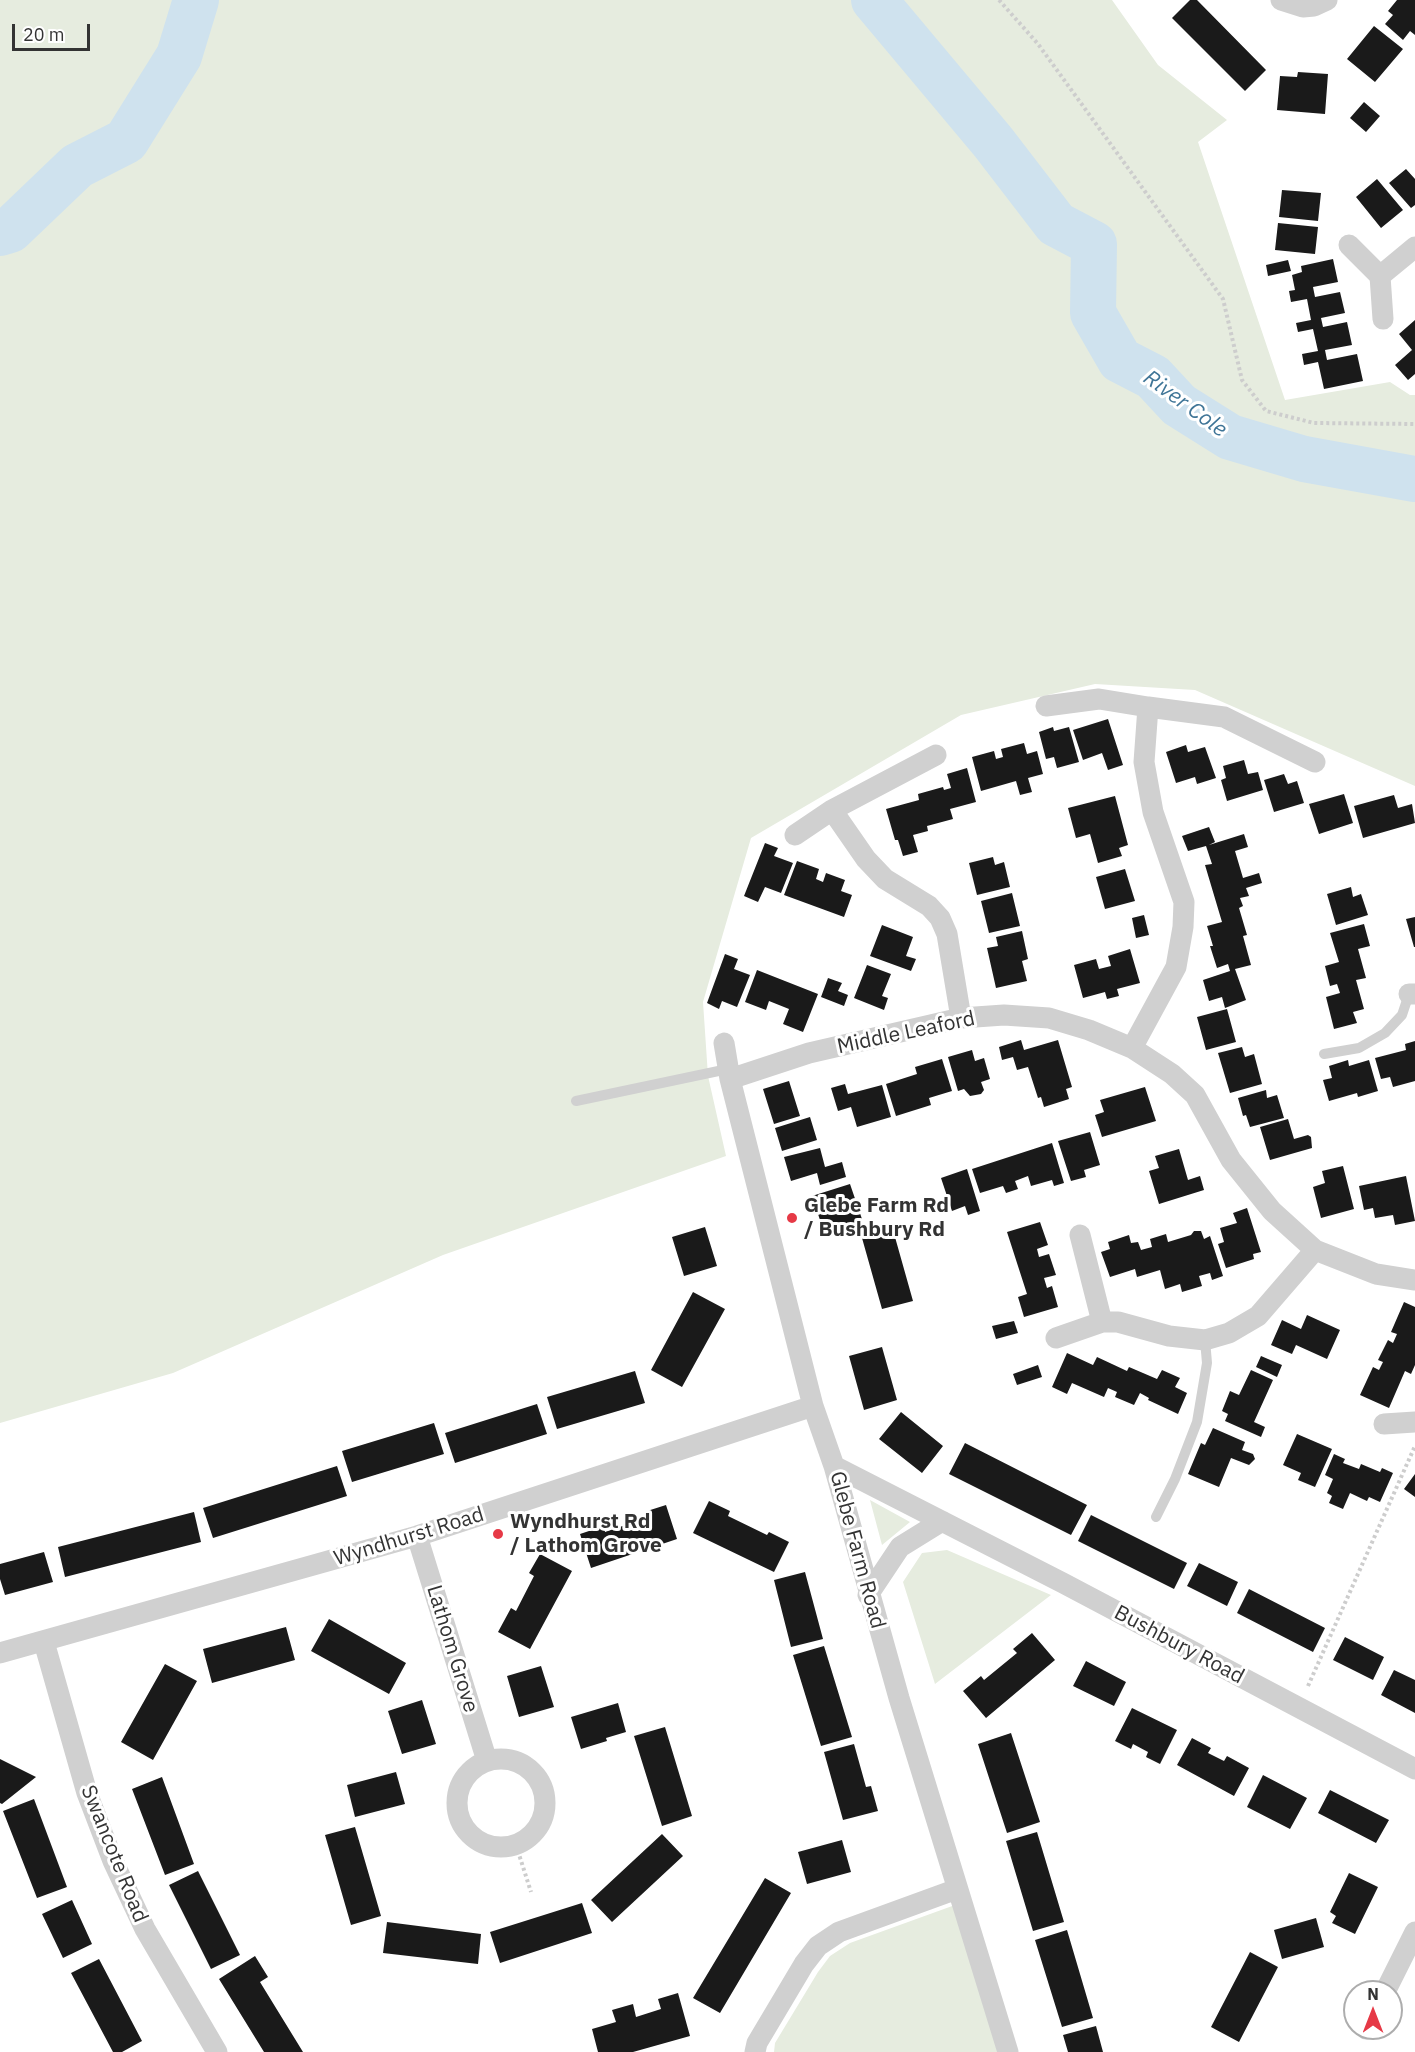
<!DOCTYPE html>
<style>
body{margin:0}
#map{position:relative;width:1415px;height:2052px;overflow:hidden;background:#fff;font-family:"IBM Plex Sans",sans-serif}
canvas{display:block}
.north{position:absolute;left:1343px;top:1980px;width:60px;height:60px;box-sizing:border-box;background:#fff;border:2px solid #adadad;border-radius:50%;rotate:0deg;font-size:16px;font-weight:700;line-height:24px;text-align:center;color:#333}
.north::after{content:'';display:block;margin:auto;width:21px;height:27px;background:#e63946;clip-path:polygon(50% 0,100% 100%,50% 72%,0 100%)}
.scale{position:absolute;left:12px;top:24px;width:78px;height:27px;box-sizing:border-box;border:3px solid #333;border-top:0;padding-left:8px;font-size:18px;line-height:21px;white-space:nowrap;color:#333;-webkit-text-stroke:4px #fff;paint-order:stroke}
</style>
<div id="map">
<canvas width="1415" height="2052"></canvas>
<div class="north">N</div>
<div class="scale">20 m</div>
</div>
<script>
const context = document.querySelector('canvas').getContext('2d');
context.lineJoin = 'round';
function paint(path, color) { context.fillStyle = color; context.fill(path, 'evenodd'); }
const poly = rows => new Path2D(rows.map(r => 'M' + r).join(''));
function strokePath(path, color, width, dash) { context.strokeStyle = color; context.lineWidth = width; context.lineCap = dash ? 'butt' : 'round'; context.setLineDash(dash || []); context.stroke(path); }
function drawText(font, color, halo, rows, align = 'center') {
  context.font = font + ' "IBM Plex Sans",sans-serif'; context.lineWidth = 6; context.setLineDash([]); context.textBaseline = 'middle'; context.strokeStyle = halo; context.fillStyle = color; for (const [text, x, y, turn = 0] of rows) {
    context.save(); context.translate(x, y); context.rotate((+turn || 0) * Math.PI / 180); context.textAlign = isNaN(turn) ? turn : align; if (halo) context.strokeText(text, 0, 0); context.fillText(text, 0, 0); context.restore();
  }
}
const green = poly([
 [0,0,1112,0,1158,65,1227,120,1198,142,1285,400,1390,382,1410,395,1415,395,1415,786,1195,690,1095,684,961,715,751,838,703,1002,708,1076,726,1156,443,1255,173,1373,0,1423],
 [870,1500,910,1522,882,1545],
 [947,1550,1051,1595,935,1684,903,1582,922,1553],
 [955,1905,1002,2052,774,2052,775,2043,818,1972,830,1956,850,1943]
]);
const river = poly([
 [874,0,993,142,1056,224,1094,244,1093,313,1120,360,1153,377,1179,405,1230,437,1304,459,1415,479],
 [0,233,10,230,77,166,126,141,179,56,196,0]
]);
const building = poly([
 [1190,0,1197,0,1266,70,1245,91,1172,18],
 [1397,0,1415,0,1415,35,1410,31,1403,40,1385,24,1393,15,1388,11],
 [1374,26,1403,49,1375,82,1347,59],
 [1298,72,1328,74,1325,114,1277,110,1280,76,1297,77],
 [1364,102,1380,116,1366,132,1350,118],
 [1406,169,1415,179,1415,205,1411,208,1389,183],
 [1377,179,1403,210,1381,228,1356,197],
 [1282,190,1321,193,1318,221,1279,217],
 [1278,223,1318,227,1315,254,1275,250],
 [1333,259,1338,282,1313,287,1315,297,1340,292,1345,313,1321,318,1323,327,1347,322,1352,345,1325,350,1327,360,1357,354,1363,381,1324,389,1318,362,1304,365,1302,354,1318,351,1313,329,1298,332,1296,323,1311,320,1307,299,1291,302,1289,291,1295,290,1292,275,1302,272,1301,266],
 [1288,260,1291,271,1268,276,1266,265],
 [1415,320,1415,374,1408,380,1395,365,1412,350,1399,334],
 [1108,719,1123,765,1108,770,1102,753,1083,760,1073,730],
 [1053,727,1054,731,1069,727,1079,762,1057,768,1054,757,1046,759,1039,732],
 [1024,743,1027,754,1037,751,1043,774,1028,778,1032,792,1020,795,1016,781,981,791,972,757,994,751,996,759,1003,757,1001,749],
 [1186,745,1188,752,1205,747,1216,778,1197,784,1195,777,1176,783,1166,752],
 [1244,760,1248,774,1258,772,1263,790,1227,801,1221,780,1226,778,1223,766],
 [967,768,976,802,950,809,953,819,927,826,928,831,913,835,918,852,903,856,898,840,895,840,886,809,919,800,918,794,943,787,944,790,951,788,947,774],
 [1284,774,1288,784,1297,781,1304,803,1274,812,1264,780],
 [1344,794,1353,823,1319,834,1309,804],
 [1394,795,1398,808,1412,804,1415,823,1363,838,1354,806],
 [1115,796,1128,845,1119,848,1122,856,1098,863,1090,834,1076,838,1068,808],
 [1209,827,1215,842,1209,845,1244,834,1248,847,1235,851,1243,878,1259,873,1262,883,1246,888,1249,896,1240,898,1243,906,1239,908,1247,935,1243,936,1251,965,1235,969,1246,1000,1225,1008,1222,997,1209,1001,1203,980,1230,971,1228,964,1217,968,1210,946,1213,946,1207,926,1222,922,1205,865,1212,864,1206,846,1188,851,1182,836],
 [765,843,778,848,774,856,793,863,781,893,765,887,758,902,744,896],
 [993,857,995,865,1004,862,1010,887,977,895,969,863],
 [797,861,819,869,816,879,823,882,826,873,845,880,841,891,852,895,844,917,784,895],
 [1125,869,1135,901,1105,909,1096,877],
 [1351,887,1353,897,1361,894,1368,915,1336,925,1327,894],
 [1012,893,1020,926,989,933,981,901],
 [1144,915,1149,935,1136,938,1132,918],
 [1415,917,1415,947,1414,947,1406,919],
 [1364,924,1370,946,1358,949,1366,978,1356,980,1364,1009,1353,1012,1357,1023,1334,1029,1326,997,1340,993,1337,984,1330,986,1325,966,1339,962,1330,933],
 [882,925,913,937,906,956,916,959,911,971,870,956],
 [1022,931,1028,959,1022,961,1027,981,996,988,987,948,998,946,996,937],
 [1130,949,1140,983,1117,989,1119,996,1107,999,1105,992,1083,998,1074,965,1096,959,1099,969,1111,966,1108,956],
 [725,954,738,959,734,969,750,975,737,1007,722,1001,719,1009,707,1003],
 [867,965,891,974,882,996,888,998,884,1010,854,998],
 [757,970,818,994,803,1032,783,1024,789,1009,769,1001,766,1010,745,1002],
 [828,978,842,983,838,991,848,995,844,1006,821,997],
 [1227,1009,1236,1042,1206,1050,1197,1017],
 [1021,1040,1024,1050,1058,1040,1072,1087,1066,1089,1069,1099,1044,1107,1041,1097,1038,1098,1028,1067,1017,1070,1013,1057,1002,1060,999,1047],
 [1415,1041,1415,1081,1393,1087,1390,1077,1381,1079,1375,1058,1406,1050,1405,1044],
 [1242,1047,1245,1057,1254,1054,1262,1084,1230,1093,1218,1053],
 [972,1050,975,1061,984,1058,990,1079,981,1082,984,1090,981,1094,970,1096,964,1089,958,1091,948,1057],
 [942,1059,952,1091,929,1098,931,1105,896,1116,886,1084,917,1074,915,1067],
 [1348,1060,1349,1066,1369,1060,1378,1091,1358,1097,1357,1093,1329,1101,1323,1080,1332,1078,1329,1066],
 [789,1081,800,1116,774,1124,763,1089],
 [845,1084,848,1094,882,1085,891,1117,857,1127,851,1107,838,1111,831,1088],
 [1145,1087,1156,1121,1102,1137,1095,1115,1104,1112,1100,1100],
 [1266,1090,1267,1098,1277,1095,1284,1118,1250,1127,1246,1115,1243,1116,1238,1098],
 [810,1117,817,1140,782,1151,775,1128],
 [1288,1119,1294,1139,1308,1135,1311,1137,1312,1148,1270,1160,1260,1127],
 [1090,1132,1100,1165,1084,1170,1086,1177,1071,1181,1058,1141],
 [1052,1143,1064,1183,1054,1186,1052,1180,1031,1186,1028,1176,1015,1181,1018,1189,1006,1193,1003,1186,980,1193,972,1169],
 [820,1148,825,1167,842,1162,846,1177,820,1185,817,1173,791,1181,784,1157],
 [1179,1149,1188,1180,1200,1176,1204,1190,1159,1204,1149,1171,1159,1168,1155,1156],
 [1343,1166,1354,1209,1321,1218,1313,1187,1325,1183,1322,1171],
 [967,1169,980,1211,968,1215,965,1206,952,1211,941,1178],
 [1406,1176,1415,1221,1395,1225,1393,1215,1375,1218,1373,1208,1364,1210,1359,1186],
 [850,1184,863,1222,825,1235,812,1196],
 [1247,1208,1261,1252,1253,1254,1254,1259,1226,1268,1218,1244,1224,1242,1220,1228,1237,1223,1233,1213],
 [1040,1222,1048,1245,1037,1249,1039,1257,1049,1254,1056,1275,1044,1278,1047,1288,1052,1286,1058,1307,1024,1317,1018,1297,1027,1294,1007,1232],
 [705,1227,717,1266,684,1276,672,1237],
 [893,1230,913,1301,882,1309,862,1238],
 [1194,1231,1201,1231,1204,1239,1210,1236,1223,1276,1212,1280,1210,1273,1199,1276,1202,1286,1182,1292,1180,1284,1165,1289,1160,1270,1137,1277,1135,1269,1110,1277,1101,1252,1110,1249,1108,1242,1129,1235,1131,1243,1138,1242,1141,1250,1152,1247,1150,1239,1166,1234,1168,1242,1191,1235],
 [693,1292,725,1309,682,1387,651,1370],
 [1404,1302,1415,1307,1415,1365,1411,1374,1405,1371,1389,1408,1360,1395,1373,1367,1379,1370,1383,1362,1378,1360,1388,1340,1393,1343,1397,1334,1391,1332],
 [1307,1315,1340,1330,1327,1359,1296,1345,1292,1354,1271,1345,1282,1320,1301,1329],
 [1014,1321,1018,1333,996,1339,992,1326],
 [882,1347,897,1400,864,1410,849,1356],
 [1067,1353,1093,1365,1097,1357,1127,1371,1129,1367,1157,1379,1162,1370,1180,1378,1175,1387,1187,1393,1178,1414,1148,1400,1149,1398,1140,1393,1134,1405,1115,1397,1117,1392,1108,1388,1104,1397,1072,1383,1067,1394,1052,1387],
 [1261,1356,1282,1365,1277,1377,1256,1367],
 [1038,1365,1042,1377,1017,1385,1013,1374],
 [1251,1370,1273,1380,1254,1422,1265,1427,1261,1437,1225,1421,1228,1414,1222,1411,1230,1391,1239,1395],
 [635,1371,645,1403,557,1429,547,1397],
 [537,1404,547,1434,455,1463,445,1433],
 [901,1412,943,1446,922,1473,879,1439],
 [434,1423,444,1454,352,1482,342,1451],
 [1213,1428,1245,1442,1242,1450,1253,1454,1255,1459,1249,1465,1231,1458,1219,1487,1188,1474,1201,1443,1205,1445],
 [1297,1434,1332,1449,1315,1487,1298,1480,1301,1473,1283,1465],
 [965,1443,1087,1505,1071,1535,949,1474],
 [1334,1454,1345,1459,1343,1463,1359,1469,1361,1464,1380,1472,1382,1468,1393,1473,1380,1502,1369,1497,1367,1501,1350,1493,1343,1509,1329,1503,1332,1496,1327,1493,1333,1479,1325,1475],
 [337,1466,347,1496,213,1538,203,1508],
 [1415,1474,1415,1497,1404,1489],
 [709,1501,730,1511,728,1516,767,1535,769,1532,789,1542,774,1572,693,1533],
 [666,1505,677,1539,591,1568,580,1534,604,1526,605,1532,646,1518,644,1512],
 [194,1512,201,1542,65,1577,58,1547],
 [1091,1515,1187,1563,1174,1589,1078,1541],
 [44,1552,53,1582,5,1595,0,1579,0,1564],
 [540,1554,572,1571,530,1649,498,1632,511,1608,516,1611,534,1576,529,1573],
 [1199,1563,1238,1582,1227,1606,1187,1586],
 [805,1572,823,1639,791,1647,774,1580],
 [1249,1589,1325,1628,1313,1652,1237,1613],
 [329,1619,406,1663,389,1694,311,1651],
 [286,1627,295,1660,212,1683,203,1649],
 [1032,1633,1055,1660,986,1718,963,1691,981,1676,984,1680,1017,1653,1013,1649],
 [1345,1637,1384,1657,1373,1680,1333,1660],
 [824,1646,852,1737,821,1746,793,1655],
 [1086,1661,1126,1682,1114,1706,1073,1686],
 [165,1664,197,1681,153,1760,121,1742],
 [541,1666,554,1707,519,1717,507,1676],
 [1394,1670,1415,1680,1415,1713,1381,1695],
 [422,1700,436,1744,402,1754,388,1711],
 [618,1703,626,1732,606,1738,607,1741,581,1749,571,1717],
 [1132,1708,1177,1730,1160,1764,1146,1757,1148,1752,1133,1744,1131,1749,1115,1741],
 [665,1727,692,1816,662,1826,634,1736],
 [1011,1733,1040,1822,1007,1833,978,1744],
 [1192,1738,1211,1748,1208,1753,1224,1761,1227,1756,1249,1768,1234,1796,1177,1765],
 [854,1744,866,1787,871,1786,878,1811,843,1820,824,1752],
 [0,1759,36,1777,2,1804,0,1803],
 [396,1772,405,1804,355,1817,347,1785],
 [1263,1775,1307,1798,1290,1829,1247,1807],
 [162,1777,194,1864,165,1875,132,1789],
 [1330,1790,1389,1820,1376,1843,1318,1813],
 [34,1799,67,1887,37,1898,3,1811],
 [355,1827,381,1916,351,1925,325,1835],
 [1037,1832,1064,1922,1033,1931,1006,1841],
 [662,1834,683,1856,612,1922,591,1900],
 [842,1840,851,1872,807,1884,798,1852],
 [198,1871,240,1955,211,1969,169,1885],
 [1349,1873,1378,1887,1355,1934,1332,1923,1336,1916,1330,1912],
 [765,1878,791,1893,720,2013,693,1998],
 [72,1900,92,1944,63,1958,42,1914],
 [582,1903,592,1933,500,1963,490,1932],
 [1316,1918,1324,1947,1282,1959,1274,1930],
 [387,1922,481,1934,478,1964,383,1953],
 [1067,1930,1093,2018,1062,2027,1035,1940],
 [1250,1952,1278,1967,1239,2042,1211,2027],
 [255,1956,268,1977,260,1982,303,2052,264,2052,219,1979],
 [99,1959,142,2041,122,2052,113,2052,71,1973],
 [678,1993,690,2036,633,2052,598,2052,592,2029,616,2022,612,2010,633,2004,636,2017,661,2009,658,1999],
 [1096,2026,1103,2052,1068,2052,1063,2035]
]);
const path = poly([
 [999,0,1038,44,1223,299,1242,380,1266,411,1314,423,1415,424],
 [1308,1686,1415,1446],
 [516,1845,531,1892]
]);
const lane = poly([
 [1324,1054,1359,1048,1385,1033,1402,1015,1409,994],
 [576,1101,728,1069],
 [1156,1517,1175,1479,1197,1422,1207,1363,1205,1340]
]);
const street = poly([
 [1281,0,1303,7,1314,6,1327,0],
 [1349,245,1380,276,1415,247],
 [1380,276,1383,319],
 [1046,706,1099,699,1148,707],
 [832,810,866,859,885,879,929,906,940,918,947,934,961,1018],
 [795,835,832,810,936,755],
 [1409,994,1415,994],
 [724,1043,730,1079,813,1406,834,1466,899,1698,1008,2052],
 [1132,1048,1176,967,1183,927,1184,902,1153,812,1144,762,1148,707,1224,717,1315,762],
 [730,1079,809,1053,961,1018,1004,1015,1049,1018,1089,1030,1132,1048,1172,1074,1195,1095,1231,1160,1272,1211,1315,1250,1376,1274,1415,1280],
 [1080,1235,1102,1322],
 [1056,1338,1102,1322,1118,1322,1169,1336,1205,1340,1229,1333,1258,1316,1315,1250],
 [1384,1424,1415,1422],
 [834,1466,1063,1583,1415,1769],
 [417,1536,487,1761],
 [868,1595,900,1547,942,1521],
 [44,1642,87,1793,113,1861,145,1929,217,2052],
 [0,1653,417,1536,813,1406],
 '457 1803a44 44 0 1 1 88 0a44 44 0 1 1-88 0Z',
 [1385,1992,1415,1932],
 [1366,2029,1367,2028],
 [755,2052,757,2043,804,1964,818,1946,839,1932,957,1889]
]);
const markers = [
 [792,1218,6,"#e63946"],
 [498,1534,6,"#e63946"]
];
const streetNames = [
 ["Middle Leaford",906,1033,-12],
 ["Wyndhurst Road",409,1537,-17],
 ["Glebe Farm Road",857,1550,75],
 ["Bushbury Road",1179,1645,28],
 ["Lathom Grove",452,1649,73],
 ["Swancote Road",114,1854,68]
];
const poiNames = [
 ["Glebe Farm Rd",804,1206],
 ["/ Bushbury Rd",804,1230],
 ["Wyndhurst Rd",510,1522],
 ["/ Lathom Grove",510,1546]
];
const waterNames = [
 ["River Cole",1185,404,36]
];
paint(green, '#e6ecdf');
strokePath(river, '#cfe2ee', 46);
paint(building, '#1a1a1a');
strokePath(path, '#cdcdcd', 4, [3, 3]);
strokePath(lane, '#d0d0d0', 10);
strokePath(street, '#d0d0d0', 21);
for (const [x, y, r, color] of markers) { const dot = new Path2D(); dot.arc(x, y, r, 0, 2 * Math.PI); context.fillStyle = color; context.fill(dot); strokePath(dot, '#fff', 2); }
drawText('21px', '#333', '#fff', streetNames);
drawText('bold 21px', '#333', '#fff', poiNames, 'left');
drawText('italic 22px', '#3f7597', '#fff', waterNames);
</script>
